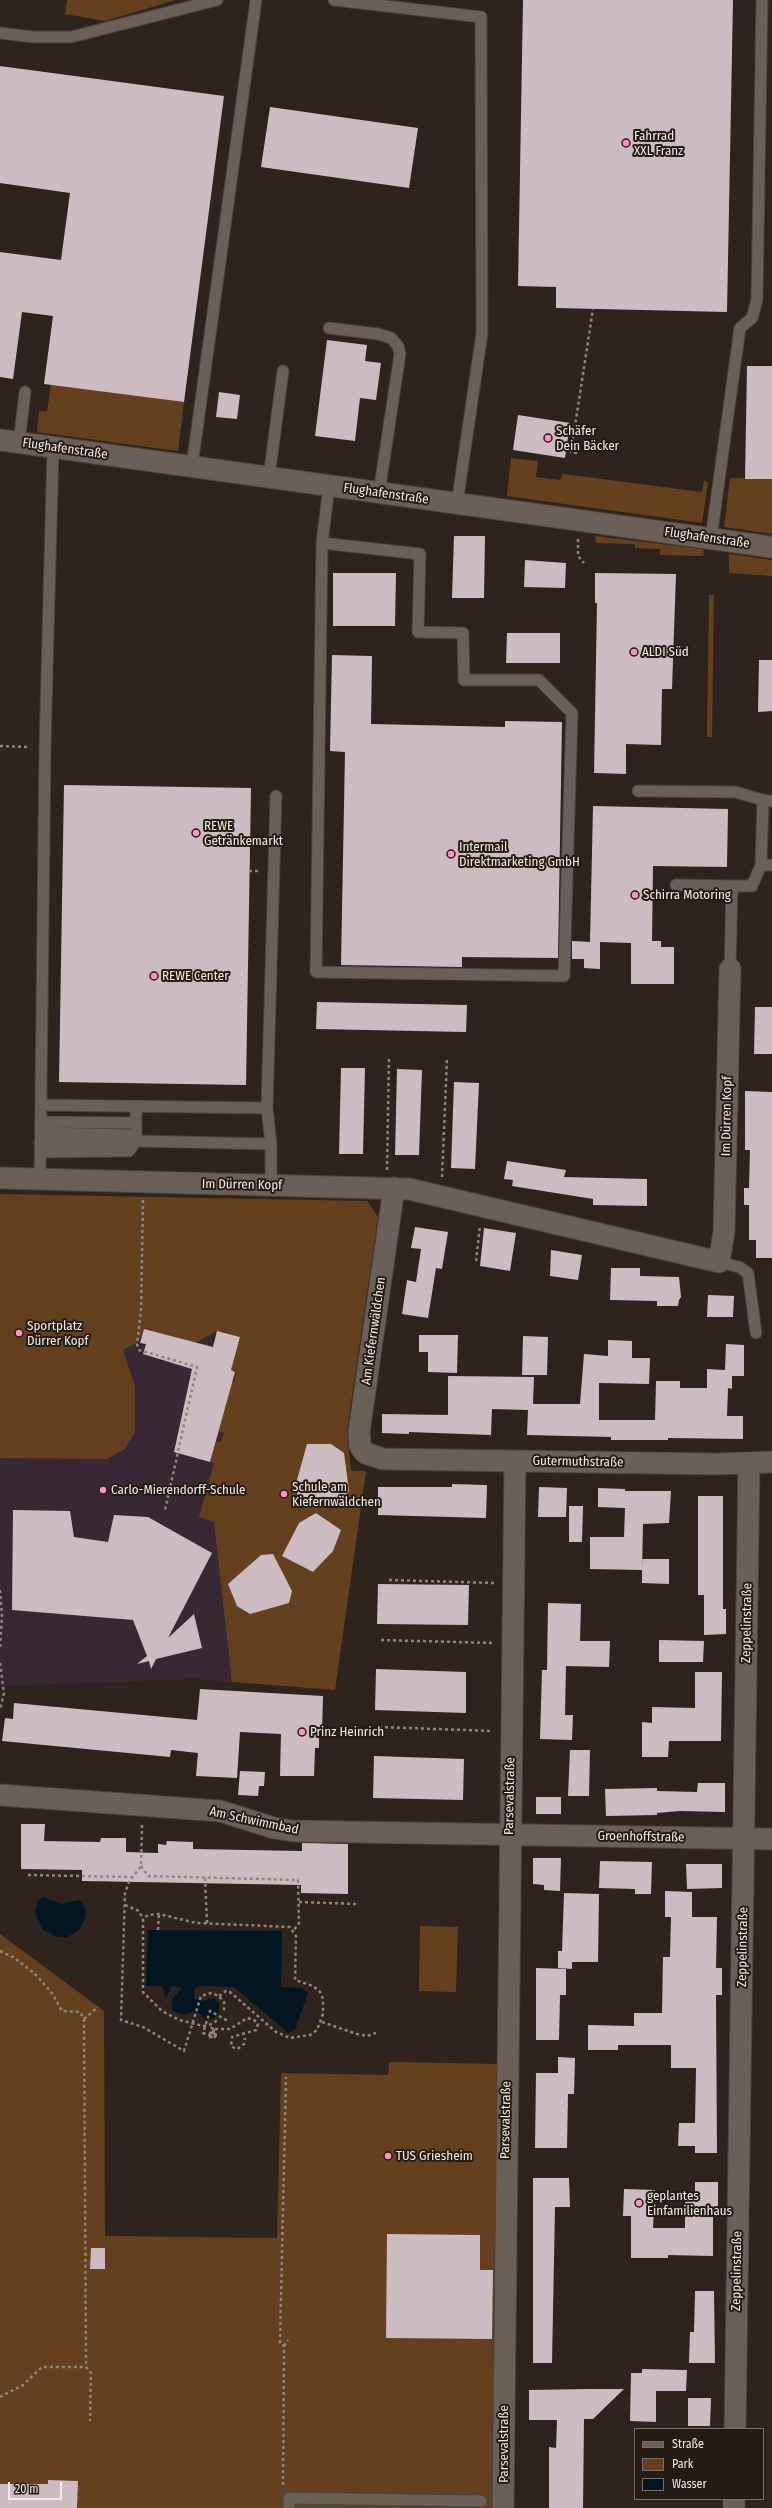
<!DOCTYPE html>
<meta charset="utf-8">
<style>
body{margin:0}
#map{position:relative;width:772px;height:2508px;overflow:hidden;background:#2e241d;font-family:"Fira Sans Condensed",sans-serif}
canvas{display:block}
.legend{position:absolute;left:634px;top:2428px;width:130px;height:72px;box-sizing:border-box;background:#241b13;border:1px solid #766e67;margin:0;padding:5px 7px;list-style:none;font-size:12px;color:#f2ebe6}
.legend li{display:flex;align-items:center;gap:8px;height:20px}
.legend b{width:20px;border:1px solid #766e67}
.scale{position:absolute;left:8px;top:2482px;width:54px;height:18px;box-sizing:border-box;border:2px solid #f2ebe6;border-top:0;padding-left:5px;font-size:12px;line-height:14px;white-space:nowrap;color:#f2ebe6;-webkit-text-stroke:3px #241b13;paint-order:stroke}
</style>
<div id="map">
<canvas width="772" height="2508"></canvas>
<ul class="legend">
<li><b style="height:5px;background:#6b6057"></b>Straße</li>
<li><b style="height:11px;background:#64401e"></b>Park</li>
<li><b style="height:11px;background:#021520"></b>Wasser</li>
</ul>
<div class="scale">20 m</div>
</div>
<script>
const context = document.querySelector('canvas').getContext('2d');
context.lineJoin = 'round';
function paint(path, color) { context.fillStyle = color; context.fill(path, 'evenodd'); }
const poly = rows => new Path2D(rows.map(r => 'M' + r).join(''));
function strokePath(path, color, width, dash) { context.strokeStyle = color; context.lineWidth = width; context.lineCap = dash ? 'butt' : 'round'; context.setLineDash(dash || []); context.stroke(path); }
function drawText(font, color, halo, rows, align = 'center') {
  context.font = font + ' "Fira Sans Condensed",sans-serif'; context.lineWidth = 4; context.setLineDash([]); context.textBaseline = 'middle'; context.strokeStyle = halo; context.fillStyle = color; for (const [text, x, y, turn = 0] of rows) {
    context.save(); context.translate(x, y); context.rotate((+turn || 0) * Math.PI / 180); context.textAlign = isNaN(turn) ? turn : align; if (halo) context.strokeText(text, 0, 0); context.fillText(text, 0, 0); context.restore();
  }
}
const education = poly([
 [144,1329,195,1343,217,1331,240,1337,359,1353,347,1430,351,1471,366,1471,335,1690,194,1679,0,1686,0,1458,107,1459,135,1386,123,1350,138,1342]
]);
const green = poly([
 [67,0,176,0,105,21,65,14],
 [51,384,184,402,178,451,37,432,39,411,47,412],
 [511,458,538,461,536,477,560,480,563,474,702,492,704,480,708,483,702,523,507,496],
 [730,478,772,479,772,534,724,527],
 [595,536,703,549,704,554,702,556,660,555,660,549,635,548,635,544,596,543],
 [729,554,772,560,772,576,729,573],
 [709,595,714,595,712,737,707,737],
 [0,1194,367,1201,378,1217,347,1430,351,1471,366,1471,335,1690,232,1682,214,1522,199,1517,214,1463,210,1462,216,1441,221,1442,224,1433,218,1431,228,1380,234,1382,236,1372,231,1370,240,1337,217,1331,195,1343,144,1329,138,1342,123,1350,135,1386,135,1432,125,1449,107,1459,0,1458],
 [420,1926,458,1927,456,1992,419,1991],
 [0,1934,104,2011,105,2236,277,2238,281,2073,388,2075,389,2062,499,2064,492,2508,0,2508]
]);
const water = poly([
 [43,1897,61,1904,80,1900,86,1911,85,1918,79,1930,67,1937,58,1937,43,1930,35,1913,38,1901],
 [148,1930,282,1931,281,1987,302,1988,308,1993,295,2030,288,2033,285,2030,234,1987,200,1986,194,1989,194,1999,203,2001,213,1998,219,2003,219,2012,214,2018,206,2020,199,2013,192,2012,184,2015,175,2012,172,2010,172,1999,182,1988,172,1986,166,1998,162,1986,146,1986]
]);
const building = poly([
 [523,0,733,0,727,312,556,308,556,287,518,286],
 [0,66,224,96,184,402,44,384,53,316,22,312,13,379,0,377,0,252,61,260,70,193,0,183],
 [270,107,418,128,409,188,261,167],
 [327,340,367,345,365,361,381,363,376,400,360,398,355,441,315,436],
 [747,366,772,366,772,479,745,479],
 [219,392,240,395,237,419,216,417],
 [518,415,570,423,565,458,513,450],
 [454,536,485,536,484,598,452,598],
 [525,560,566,563,565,588,524,587],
 [333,573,396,573,395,626,333,626],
 [595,573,676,574,672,689,662,689,661,745,626,744,626,774,594,773,597,603,595,603],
 [507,633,560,633,560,663,506,663],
 [332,655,372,656,371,724,505,727,505,721,562,722,558,958,462,957,462,967,341,965,345,752,330,751],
 [759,660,772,660,772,711,758,712],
 [64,785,251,788,246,1085,59,1082],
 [593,806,728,809,727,867,653,866,652,941,661,941,661,947,674,947,674,984,631,984,631,943,600,942,600,969,584,968,584,959,572,959,572,941,590,942],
 [317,1002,467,1005,466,1032,316,1029],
 [755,1007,772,1007,772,1054,754,1054],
 [341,1068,365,1068,363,1154,339,1154],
 [397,1069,422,1070,419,1155,395,1155],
 [454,1082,479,1083,475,1169,451,1168],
 [745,1091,772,1092,772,1258,756,1258,756,1240,749,1240,749,1205,744,1205,744,1188,749,1188,750,1150,745,1150],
 [507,1161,566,1170,564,1177,647,1179,647,1206,593,1205,593,1199,512,1186,513,1180,504,1179],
 [415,1227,448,1232,442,1269,436,1268,428,1318,402,1314,407,1280,416,1282,421,1249,411,1248],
 [484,1228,516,1233,510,1271,480,1266],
 [551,1250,582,1255,578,1280,550,1276],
 [611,1268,640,1268,640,1276,679,1277,681,1297,679,1300,678,1306,657,1306,657,1301,610,1300],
 [708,1295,734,1296,733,1317,707,1317],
 [144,1329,213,1347,217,1331,240,1337,231,1370,235,1372,210,1462,174,1452,192,1369,143,1354,146,1344,140,1343],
 [419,1335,458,1335,457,1373,428,1372,428,1352,419,1352],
 [523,1336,548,1337,547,1375,522,1375],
 [608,1340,632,1341,632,1358,650,1358,649,1384,599,1383,599,1420,655,1420,656,1381,680,1381,680,1388,707,1388,707,1369,725,1370,726,1344,744,1345,744,1376,732,1376,732,1389,728,1388,727,1416,743,1416,743,1439,668,1438,668,1440,611,1440,611,1437,527,1435,528,1410,492,1409,491,1435,409,1432,409,1434,382,1433,382,1414,448,1415,448,1376,534,1377,533,1404,580,1404,584,1354,608,1356],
 [307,1444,331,1444,344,1453,349,1491,340,1501,298,1496,295,1487],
 [452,1484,487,1485,486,1518,378,1515,378,1487,452,1487],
 [539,1487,567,1488,566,1517,538,1517],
 [598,1488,625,1489,625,1491,671,1491,669,1523,643,1524,642,1570,590,1569,590,1537,624,1537,625,1508,598,1507],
 [698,1496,723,1496,723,1609,726,1609,726,1634,704,1635,704,1595,698,1595],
 [569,1506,583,1506,582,1542,569,1542],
 [13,1510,70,1511,74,1537,108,1542,114,1515,148,1517,212,1553,168,1638,194,1614,202,1648,156,1659,151,1669,149,1661,137,1664,147,1656,133,1620,12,1610],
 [316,1513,341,1530,333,1551,313,1572,282,1556,299,1523],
 [273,1554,292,1591,289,1603,250,1614,237,1606,228,1584,261,1555],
 [642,1559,669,1559,669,1584,642,1583],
 [378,1584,469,1585,468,1625,377,1624],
 [548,1603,581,1604,580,1641,610,1641,609,1667,566,1666,565,1715,573,1715,572,1740,540,1739,542,1670,547,1670],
 [659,1640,704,1641,703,1662,659,1662],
 [376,1669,466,1672,466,1713,375,1710],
 [695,1672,722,1672,721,1741,669,1741,668,1757,642,1757,642,1722,652,1723,652,1707,695,1708],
 [200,1689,323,1696,322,1733,319,1732,319,1748,315,1748,314,1776,280,1776,281,1734,240,1732,237,1778,196,1776,198,1753,171,1750,170,1757,2,1741,5,1718,13,1719,14,1703,197,1720],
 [570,1750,590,1750,589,1796,568,1796],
 [374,1756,464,1759,463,1800,373,1798],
 [240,1771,265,1772,264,1786,259,1786,258,1796,238,1795],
 [698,1783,725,1783,725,1812,680,1811,657,1813,657,1815,606,1816,605,1789,657,1788,657,1791,697,1792],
 [536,1797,561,1797,561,1814,536,1814],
 [21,1824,45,1824,44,1841,100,1842,101,1838,126,1838,126,1852,158,1853,158,1844,166,1845,167,1841,193,1842,193,1849,302,1851,302,1843,348,1844,348,1894,301,1893,301,1885,82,1881,82,1870,21,1869],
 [533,1858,561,1858,560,1891,544,1890,544,1885,533,1884],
 [600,1861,652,1862,651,1894,635,1894,635,1889,599,1888],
 [686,1864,722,1864,722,1888,687,1889],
 [665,1891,692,1892,692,1917,717,1917,716,1968,722,1968,722,1995,716,1995,717,2153,695,2153,695,2146,678,2146,679,2123,695,2123,696,2068,671,2068,671,2045,618,2045,618,2050,588,2050,588,2025,634,2026,634,2013,662,2013,663,1957,670,1957,671,1917,665,1917],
 [564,1893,599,1894,598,1962,572,1962,572,1969,558,1968,558,1951,562,1951],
 [536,1968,566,1969,566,1995,560,1995,559,2040,536,2040],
 [558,2057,575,2058,574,2094,568,2094,567,2148,535,2148,536,2073,558,2073],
 [533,2178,569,2178,570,2207,555,2207,552,2363,533,2363],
 [695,2182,718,2182,718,2212,713,2212,713,2256,668,2255,668,2258,631,2258,631,2216,623,2216,624,2189,655,2190,653,2228,685,2228,685,2201,695,2200],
 [387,2234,480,2235,480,2270,493,2270,492,2339,386,2338],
 [91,2248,105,2248,105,2269,90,2269],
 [695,2291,714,2291,715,2363,689,2363,690,2332,694,2332],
 [642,2369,687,2370,686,2391,656,2391,656,2422,630,2421,631,2373,642,2373],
 [588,2389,624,2389,593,2419,584,2419,583,2508,549,2508,549,2447,556,2448,557,2420,529,2420,529,2390],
 [688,2398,711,2398,710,2426,688,2426],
 [48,2480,78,2481,77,2508,0,2508,0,2484,48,2484]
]);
const path = poly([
 [577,453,571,452,593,309],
 [578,539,578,556,584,563],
 [0,746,30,747],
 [249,871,261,871],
 [387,1170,389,1057],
 [442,1177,447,1058],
 [143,1200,141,1311,137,1344,139,1350,197,1367,165,1510],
 [476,1261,480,1226],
 [389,1580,495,1583],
 [0,1590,2,1616,0,1649],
 [381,1640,494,1643],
 [0,1663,4,1693,0,1710],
 [379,1727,493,1731],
 [142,1825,141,1866,129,1882,125,1893,121,2020,143,2027,184,2051,201,1996,211,1993,219,1996,224,2002,224,2011],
 [141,1866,148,1876,298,1880,299,1923,294,1930],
 [28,1875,132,1877],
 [205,1878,207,1923],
 [299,1902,356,1904],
 [125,1905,139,1911,143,1919],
 [158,1930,159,1914],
 [0,1951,13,1957,34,1973,52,1993,62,2011,80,2012,84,2019,86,2367,91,2373,90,2421],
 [219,1996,226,1991,230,1992,276,2032,290,2038,310,2035,317,2030,323,2014,323,1999,320,1992,313,1986,295,1980,296,1936,290,1927,196,1923,159,1914,148,1915,143,1919,143,1992,162,2011,179,2020,204,2026,212,2024,219,2019],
 [84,2019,98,2007],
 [322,2022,357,2034,367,2036,376,2033],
 [215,2029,230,2029,247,2018,254,2020,258,2024,256,2030,232,2037,231,2046,236,2049,239,2048,244,2044,245,2038],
 [212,2032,215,2032,215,2037,203,2033,210,2011,228,2021],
 [284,2346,288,2340],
 [0,2397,23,2385,42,2367,86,2367],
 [283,2485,284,2346,280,2343,286,2077]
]);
const lane = poly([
 [334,0,481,17,482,333,457,504],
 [0,33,33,37,71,37,217,0],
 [329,328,378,334,391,338,398,346,400,354,379,493],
 [19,443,25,392],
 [192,466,256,0],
 [269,477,283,371],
 [711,538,740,328,752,318,757,300,762,0],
 [322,543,420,554,418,632,463,633,464,680,539,680,572,713,564,976,316,972,322,543,329,486],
 [638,791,735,792,763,800],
 [761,865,772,865],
 [676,885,732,886,730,969],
 [732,886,752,886,761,865,763,800,772,801],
 [41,1105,267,1108],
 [136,1107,136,1141,271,1144],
 [41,1122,136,1123],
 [41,1133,129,1135,136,1141],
 [40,1143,129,1143,136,1141],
 [40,1152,129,1151,136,1141],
 [40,1179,45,748,53,447],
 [271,1186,271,1144,267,1108,276,796],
 [719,1262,739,1267,748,1273,756,1333],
 [289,2508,289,2498,481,2501]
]);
const street = poly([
 [0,440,772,547],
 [0,1178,409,1189,719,1262,724,1232,730,969],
 [394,1188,359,1432,360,1446,365,1453,383,1459,716,1464,772,1462],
 [0,1795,220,1811,274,1828,293,1831,772,1839],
 [735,2429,749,1464],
 [503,2508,515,1461],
 [734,2508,734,2499]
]);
const pathBridge = poly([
 [212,2032,210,2033,210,2034,209,2035,210,2037,212,2037,215,2036,215,2032,210,2034,210,2037,215,2037,216,2035,215,2033,214,2030,211,2030,211,2028,215,2029]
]);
const markers = [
 [626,143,4,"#fb8fc6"],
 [548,438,4,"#fb8fc6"],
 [634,652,4,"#fb8fc6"],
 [196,833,4,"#fb8fc6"],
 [451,854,4,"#fb8fc6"],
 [635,895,4,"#fb8fc6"],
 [154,976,4,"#fb8fc6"],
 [19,1333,4,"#fb8fc6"],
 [103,1490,4,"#fb8fc6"],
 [284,1494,4,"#fb8fc6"],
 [302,1732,4,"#fb8fc6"],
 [388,2156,4,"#fb8fc6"],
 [639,2203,4,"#fb8fc6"]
];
const poiNames = [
 ["Fahrrad",634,136],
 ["XXL Franz",634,151],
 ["Schäfer",556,431],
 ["Dein Bäcker",556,446],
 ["ALDI Süd",642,652],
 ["REWE",204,826],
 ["Getränkemarkt",204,841],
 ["Intermail",459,847],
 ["Direktmarketing GmbH",459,862],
 ["Schirra Motoring",643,895],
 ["REWE Center",162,976],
 ["Sportplatz",27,1326],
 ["Dürrer Kopf",27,1341],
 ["Schule am",292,1487],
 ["Kiefernwäldchen",292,1502],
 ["Carlo-Mierendorff-Schule",111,1490],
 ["Prinz Heinrich",310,1732],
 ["TUS Griesheim",396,2156],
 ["geplantes",647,2196],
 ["Einfamilienhaus",647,2211]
];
const streetNames = [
 ["Flughafenstraße",65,449,8],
 ["Flughafenstraße",386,494,8],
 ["Flughafenstraße",707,538,8],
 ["Im Dürren Kopf",727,1116,-89],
 ["Im Dürren Kopf",242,1185,1],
 ["Am Kiefernwäldchen",374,1331,-82],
 ["Gutermuthstraße",578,1462,1],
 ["Zeppelinstraße",747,1623,-89],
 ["Parsevalstraße",510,1796,-89],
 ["Am Schwimmbad",254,1821,12],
 ["Groenhoffstraße",641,1837,1],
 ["Zeppelinstraße",743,1947,-89],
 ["Parsevalstraße",506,2120,-89],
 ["Zeppelinstraße",737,2271,-89],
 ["Parsevalstraße",504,2444,-90]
];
paint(education, '#382833');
paint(green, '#64401e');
paint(water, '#021520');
paint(building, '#ccbcc2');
strokePath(lane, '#4b423d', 13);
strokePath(street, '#4b423d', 23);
strokePath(path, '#8e867f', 2.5, [3, 3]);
strokePath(lane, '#6b6057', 11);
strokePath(street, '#6b6057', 21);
strokePath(pathBridge, '#8e867f', 2.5, [3, 3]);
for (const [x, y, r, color] of markers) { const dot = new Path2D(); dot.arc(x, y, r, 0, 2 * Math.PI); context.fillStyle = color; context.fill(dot); strokePath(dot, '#241b13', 1.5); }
drawText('13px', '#f2ebe6', '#241b13', poiNames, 'left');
drawText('13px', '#f2ebe6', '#241b13', streetNames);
</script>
